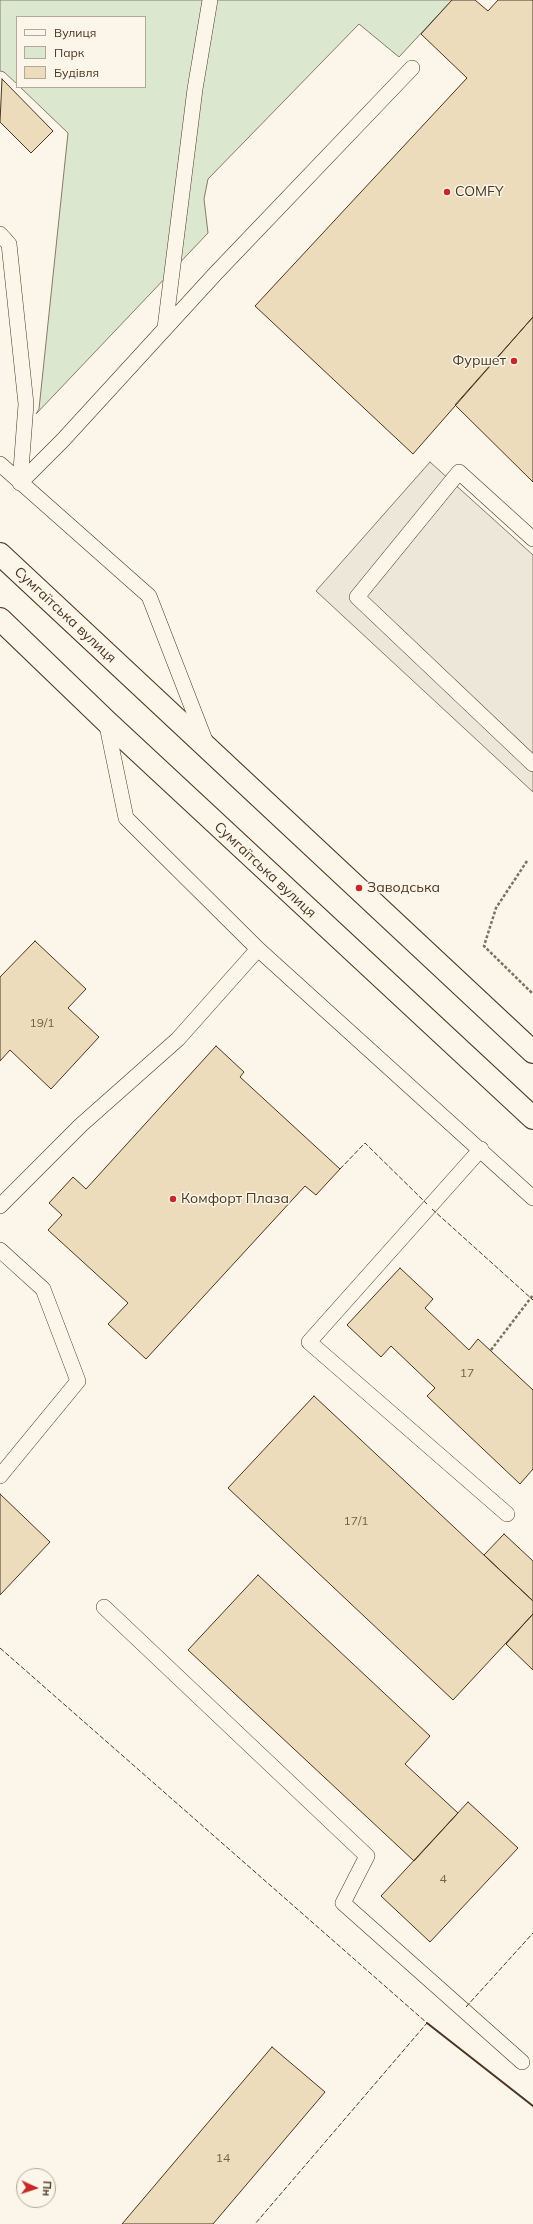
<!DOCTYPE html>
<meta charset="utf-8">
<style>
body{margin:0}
#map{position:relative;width:533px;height:2224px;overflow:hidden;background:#fbf6e9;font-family:Mulish,sans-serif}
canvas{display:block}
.legend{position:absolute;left:16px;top:16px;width:130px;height:72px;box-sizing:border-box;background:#fbf6e9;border:1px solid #b4a999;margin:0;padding:5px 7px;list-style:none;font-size:12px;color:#4a3520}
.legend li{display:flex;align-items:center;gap:8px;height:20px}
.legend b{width:20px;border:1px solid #b4a999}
.north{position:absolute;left:16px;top:2168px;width:40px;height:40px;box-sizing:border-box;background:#fbf6e9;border:1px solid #b4a999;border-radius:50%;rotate:93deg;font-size:11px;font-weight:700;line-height:16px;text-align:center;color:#4a3520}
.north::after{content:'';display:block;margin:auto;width:14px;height:18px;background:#c62828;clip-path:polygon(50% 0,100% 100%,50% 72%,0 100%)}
</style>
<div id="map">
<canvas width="533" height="2224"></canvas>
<ul class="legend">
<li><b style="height:5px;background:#fbf6e9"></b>Вулиця</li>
<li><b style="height:11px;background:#dce7d0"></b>Парк</li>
<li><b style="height:11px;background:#ecdcbc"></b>Будівля</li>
</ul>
<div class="north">Пн</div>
</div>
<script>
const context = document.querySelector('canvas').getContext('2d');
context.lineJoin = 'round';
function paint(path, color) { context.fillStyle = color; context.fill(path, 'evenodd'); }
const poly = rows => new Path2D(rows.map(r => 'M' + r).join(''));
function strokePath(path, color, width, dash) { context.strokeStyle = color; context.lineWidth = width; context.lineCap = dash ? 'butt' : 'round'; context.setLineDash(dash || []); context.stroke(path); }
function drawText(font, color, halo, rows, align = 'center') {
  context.font = font + ' Mulish,sans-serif'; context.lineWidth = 3; context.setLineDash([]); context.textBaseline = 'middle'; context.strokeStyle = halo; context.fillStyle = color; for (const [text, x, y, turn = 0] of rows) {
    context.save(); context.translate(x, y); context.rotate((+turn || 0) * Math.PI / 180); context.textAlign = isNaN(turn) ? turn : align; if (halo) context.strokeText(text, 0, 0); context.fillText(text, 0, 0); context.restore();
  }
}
const green = poly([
 [0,0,452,0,399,57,359,24,208,179,204,199,208,233,36,414,39,409,68,133,20,87,145,87,145,17,17,17,17,84,4,72,0,71,0,0]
]);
const parking = poly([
 [430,462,533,555,533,792,316,591,430,462]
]);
const building = poly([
 [452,0,475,0,488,11,498,0,533,0,533,317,413,454,255,306,467,78,421,34,452,0],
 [2,79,53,131,31,153,0,122,2,79],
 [533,317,533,482,455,405,533,317],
 [35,941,86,989,68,1008,99,1037,51,1089,10,1050,0,1061,0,977,35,941],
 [216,1046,244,1072,240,1077,340,1169,316,1195,305,1186,146,1359,108,1324,128,1303,48,1230,62,1215,49,1203,73,1177,86,1189,216,1046],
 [400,1268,433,1299,425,1308,469,1350,478,1339,533,1390,533,1469,520,1484,427,1396,435,1388,391,1346,381,1357,347,1325,400,1268],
 [314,1396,533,1601,533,1614,453,1700,228,1488,314,1396],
 [0,1494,50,1542,0,1595,0,1494],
 [504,1534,533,1561,533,1601,484,1555,504,1534],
 [258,1575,430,1736,405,1764,458,1813,414,1861,188,1650,258,1575],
 [533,1614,533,1670,506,1644,533,1614],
 [468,1802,518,1848,430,1942,381,1896,468,1802],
 [272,2047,325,2092,213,2224,122,2224,272,2047]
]);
const path = poly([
 [527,861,496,908,484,946,533,994],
 [491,1350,533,1295]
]);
const service = poly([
 [0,234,9,244,26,404,20,483],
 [165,328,195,89,210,0],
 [0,464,149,596,206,743],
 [20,483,63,440,216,273,412,68],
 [533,539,459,472,357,597,533,764],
 [106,721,126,818,258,949,533,1198],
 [481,1149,309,1342,507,1514],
 [0,1206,81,1125,178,1039,258,949],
 [0,1250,43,1289,78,1381,0,1476],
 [104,1607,367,1856,343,1903,522,2062]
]);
const primary = poly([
 [0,554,533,1052],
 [0,619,106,721,533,1118]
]);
const fence = poly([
 [340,1169,365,1143,427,1204],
 [432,1209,533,1300],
 [0,1648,427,2023,255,2224],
 [466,2007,533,1933]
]);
const wall = poly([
 [427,2023,533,2106]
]);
const markers = [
 [447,192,4,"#c62828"],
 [514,361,4,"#c62828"],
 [359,888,4,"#c62828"],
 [173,1199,4,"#c62828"]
];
const numberNames = [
 ["19/1",42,1023],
 ["17",467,1373],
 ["17/1",356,1521],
 ["4",443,1879],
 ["14",223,2158]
];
const poiNames = [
 ["COMFY",455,192],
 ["Фуршет",506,361,"right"],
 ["Заводська",367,888],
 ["Комфорт Плаза",181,1199]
];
const streetNames = [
 ["Сумгаїтська вулиця",65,615,43],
 ["Сумгаїтська вулиця",265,870,43]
];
paint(green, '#dce7d0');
strokePath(green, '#887966', 1);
paint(parking, '#ede7d9');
strokePath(parking, '#887966', 1);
paint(building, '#ecdcbc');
strokePath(building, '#4a3520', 1);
strokePath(service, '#4a3520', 16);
strokePath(primary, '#4a3520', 24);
strokePath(path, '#7f6f5c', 2.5, [3, 2]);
strokePath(service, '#fbf6e9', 15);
strokePath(primary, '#fbf6e9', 22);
strokePath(fence, '#4a3520', 1, [5, 2]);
strokePath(wall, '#4a3520', 2);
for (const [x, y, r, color] of markers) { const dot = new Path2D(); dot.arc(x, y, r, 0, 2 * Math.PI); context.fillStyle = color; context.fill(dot); strokePath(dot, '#fbf6e9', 1.5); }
drawText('12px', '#725f47', null, numberNames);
drawText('14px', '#4a3520', '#fbf6e9', poiNames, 'left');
drawText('14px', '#4a3520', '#fbf6e9', streetNames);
</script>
